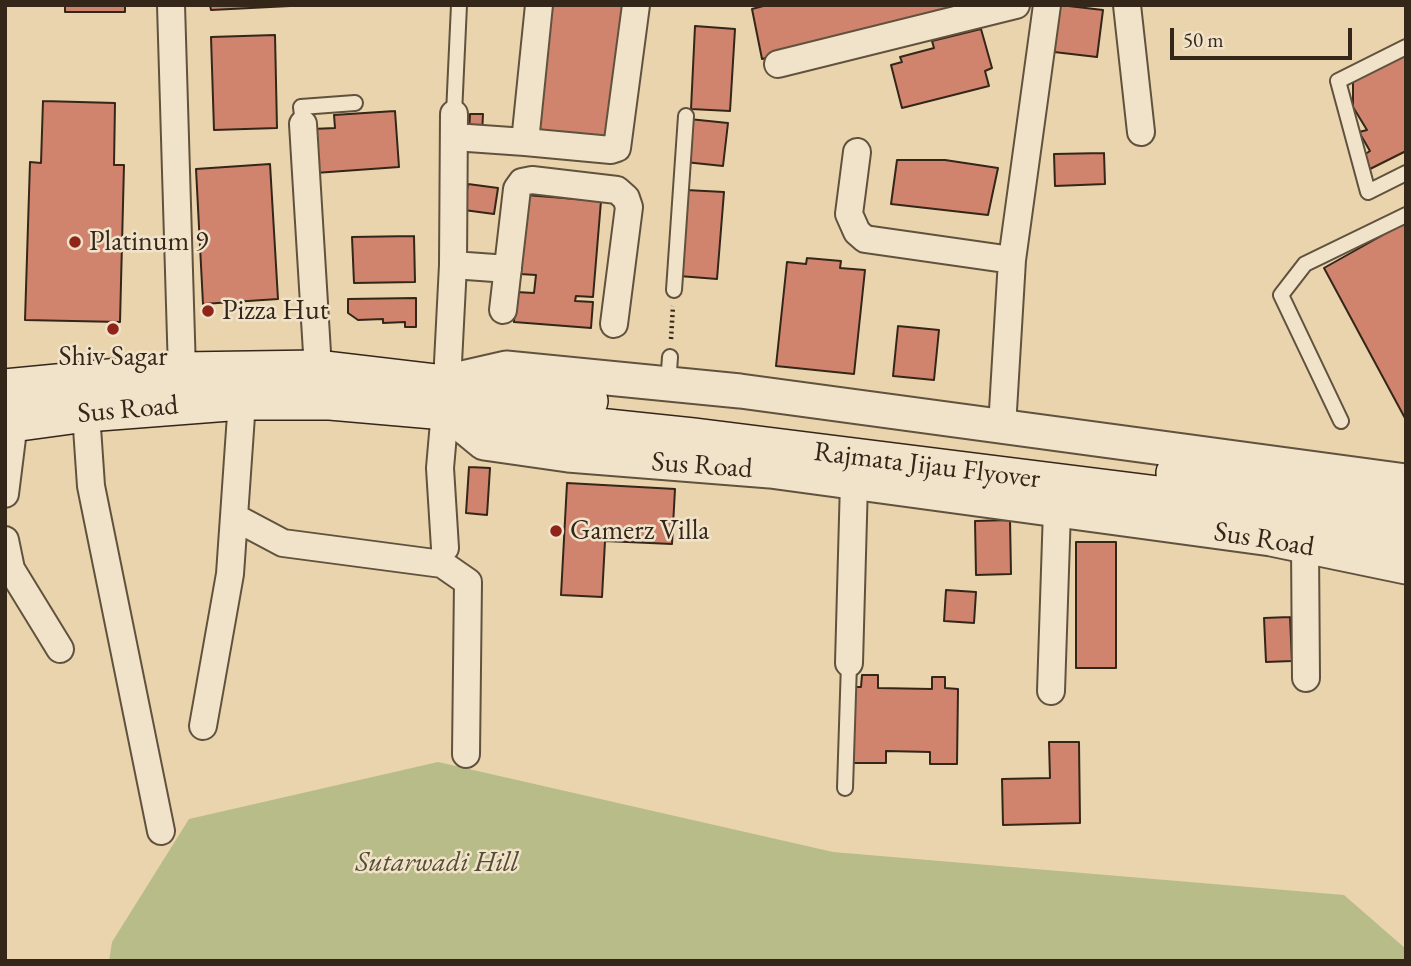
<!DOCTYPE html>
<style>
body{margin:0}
#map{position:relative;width:1411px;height:966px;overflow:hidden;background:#e9d4ad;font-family:"EB Garamond",serif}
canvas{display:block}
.frame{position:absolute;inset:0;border:7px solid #342619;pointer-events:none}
.scale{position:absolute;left:1170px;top:28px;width:182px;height:32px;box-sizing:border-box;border:4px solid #342619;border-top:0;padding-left:9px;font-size:21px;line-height:24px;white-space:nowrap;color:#342619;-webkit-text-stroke:5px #f1e3ca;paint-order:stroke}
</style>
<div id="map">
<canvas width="1411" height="966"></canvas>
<div class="frame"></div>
<div class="scale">50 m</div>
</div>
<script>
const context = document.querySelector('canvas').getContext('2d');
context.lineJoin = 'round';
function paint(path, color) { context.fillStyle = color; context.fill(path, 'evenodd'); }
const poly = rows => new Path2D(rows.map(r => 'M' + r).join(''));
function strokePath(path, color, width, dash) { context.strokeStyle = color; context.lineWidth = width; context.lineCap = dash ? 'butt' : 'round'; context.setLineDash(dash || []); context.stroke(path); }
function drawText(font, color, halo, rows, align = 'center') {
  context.font = font + ' "EB Garamond",serif'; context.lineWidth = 5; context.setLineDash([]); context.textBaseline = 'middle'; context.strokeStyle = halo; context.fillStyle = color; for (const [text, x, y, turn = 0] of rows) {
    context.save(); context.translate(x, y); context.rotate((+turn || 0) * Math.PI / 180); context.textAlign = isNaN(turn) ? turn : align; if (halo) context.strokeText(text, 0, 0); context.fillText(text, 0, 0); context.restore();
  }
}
const green = poly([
 [438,762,833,852,1344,895,1406,949,1406,961,109,961,112,942,189,819]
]);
const building = poly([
 [65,5,125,5,125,12,65,12,65,5],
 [210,5,290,5,290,6,211,10,210,5],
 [551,5,624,5,606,142,534,133,551,5],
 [767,5,965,5,762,59,752,9,767,5],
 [1060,5,1103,10,1097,57,1054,52,1060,5],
 [695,26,735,29,730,111,691,109,695,26],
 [981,29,992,68,985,71,989,86,902,108,891,65,902,62,900,57,934,48,932,41,981,29],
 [275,35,277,128,214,130,211,37,275,35],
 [1406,52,1406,151,1370,169,1362,156,1370,151,1359,132,1367,130,1353,107,1353,82,1406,52],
 [43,101,115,103,114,165,124,165,120,322,25,320,30,162,41,163,43,101],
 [395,111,399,167,315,173,312,129,335,128,334,115,395,111],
 [470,114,483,114,482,134,469,133,470,114],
 [689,119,728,123,723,166,685,162,689,119],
 [1104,153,1105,184,1055,186,1054,154,1104,153],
 [897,160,945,160,998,168,988,215,891,204,897,160],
 [270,164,278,299,203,304,196,169,270,164],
 [468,184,498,188,494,214,464,210,468,184],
 [686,190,724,192,717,279,679,276,686,190],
 [526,195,601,201,593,297,576,296,575,301,593,302,591,328,514,322,516,292,534,293,536,275,520,274,526,195],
 [1406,222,1406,420,1324,268,1406,222],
 [414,236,415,282,354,283,352,237,414,236],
 [807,258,841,261,840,268,865,270,854,374,776,366,787,262,806,264,807,258],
 [416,298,416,327,405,327,405,322,383,323,383,319,358,320,348,313,348,299,416,298],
 [898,326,939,330,934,380,893,376,898,326],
 [469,467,490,468,487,515,466,513,469,467],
 [567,483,675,489,672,544,605,541,602,597,561,595,567,483],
 [1010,520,1011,574,976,575,975,521,1010,520],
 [1076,542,1116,542,1116,668,1076,668,1076,542],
 [946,590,976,592,974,623,944,621,946,590],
 [1290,617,1292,661,1266,662,1264,618,1290,617],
 [862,675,878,675,878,688,932,689,932,677,945,677,945,688,958,689,957,764,930,764,930,752,886,751,886,763,852,763,853,687,861,687,862,675],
 [1049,742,1079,742,1080,823,1003,825,1002,779,1050,778,1049,742]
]);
const path = poly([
 [671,339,673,306]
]);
const service = poly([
 [1406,47,1338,81,1368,192,1406,173],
 [454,114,459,5],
 [303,124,301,107,355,103],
 [674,290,686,116],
 [668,385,670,357],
 [1341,421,1281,295,1305,264,1406,215],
 [845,788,849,663]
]);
const minor = poly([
 [171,5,182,371],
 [1127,5,1141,132],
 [778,64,1016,5],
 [303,124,318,369],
 [454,137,525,142,539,5],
 [525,142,611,150,617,148,636,5],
 [857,152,849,214,857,232,865,239,1012,260],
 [453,265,508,269],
 [503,310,517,189,522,182,532,180,617,190,626,198,629,207,614,324],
 [447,382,453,265,454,114],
 [445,411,440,468,445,548],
 [86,413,91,486,161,831],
 [1002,427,1012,260,1047,5],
 [5,494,14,422],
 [234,517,283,543,442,564,468,582,466,754],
 [5,540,11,569,60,649],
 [1305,546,1306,678],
 [849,663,854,482],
 [1051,691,1057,510],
 [203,726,230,574,242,401]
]);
const tertiary = poly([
 [449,381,506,368,740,391,1406,481],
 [445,411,484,443,568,455,770,471,1271,539,1406,567]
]);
const secondary = poly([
 [5,388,182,371,318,369,589,401],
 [5,424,86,413,242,401,330,401,445,411,693,437,1158,495,1351,529,1406,542],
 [1175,473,1338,499,1406,515]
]);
const markers = [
 [75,242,7,"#8f2418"],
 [208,311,7,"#8f2418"],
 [113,329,7,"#8f2418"],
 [556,531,7,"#8f2418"]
];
const poiNames = [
 ["Platinum 9",89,242],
 ["Pizza Hut",222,311],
 ["Shiv Sagar",113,357,"center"],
 ["Gamerz Villa",570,531]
];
const streetNames = [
 ["Sus Road",128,410,-5],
 ["Sus Road",702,466,4],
 ["Rajmata Jijau Flyover",927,466,7],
 ["Sus Road",1264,540,9]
];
const parkNames = [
 ["Sutarwadi Hill",437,863]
];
paint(green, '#b8bc89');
paint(building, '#d0846e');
strokePath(building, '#342619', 2);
strokePath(service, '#61523e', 18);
strokePath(minor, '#61523e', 30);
strokePath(tertiary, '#61523e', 37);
strokePath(secondary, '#342619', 40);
strokePath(path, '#342619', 4.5, [2, 3.5]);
strokePath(service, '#f1e3ca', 14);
strokePath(minor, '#f1e3ca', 26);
strokePath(tertiary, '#f1e3ca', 33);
strokePath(secondary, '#f1e3ca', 37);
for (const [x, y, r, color] of markers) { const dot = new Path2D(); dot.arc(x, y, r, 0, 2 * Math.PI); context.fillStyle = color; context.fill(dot); strokePath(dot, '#f1e3ca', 2.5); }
drawText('28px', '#342619', '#f1e3ca', poiNames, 'left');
drawText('28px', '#342619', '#f1e3ca', streetNames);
drawText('italic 28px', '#554c35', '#f1e3ca', parkNames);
</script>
